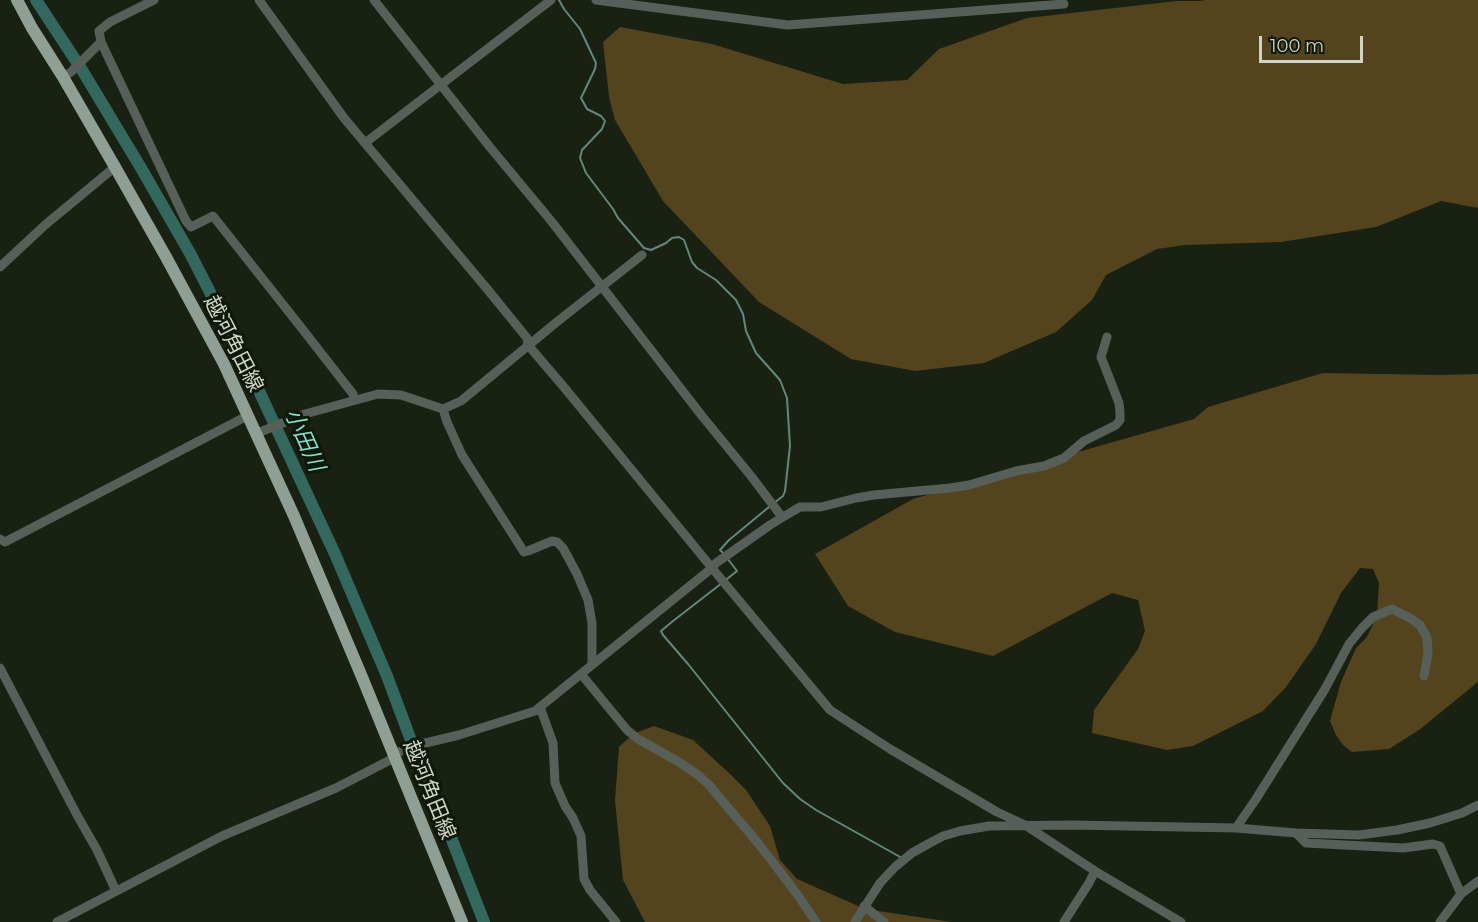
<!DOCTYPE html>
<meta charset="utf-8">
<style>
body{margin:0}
#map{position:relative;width:1478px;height:922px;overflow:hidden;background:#192113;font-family:Montserrat,sans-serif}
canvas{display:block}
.scale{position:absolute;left:1259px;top:36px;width:104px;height:27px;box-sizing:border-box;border:3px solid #ced4ca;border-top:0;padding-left:8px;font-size:18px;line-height:21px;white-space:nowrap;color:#ced4ca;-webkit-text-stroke:4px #10180a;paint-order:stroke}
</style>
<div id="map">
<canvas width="1478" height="922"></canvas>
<div class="scale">100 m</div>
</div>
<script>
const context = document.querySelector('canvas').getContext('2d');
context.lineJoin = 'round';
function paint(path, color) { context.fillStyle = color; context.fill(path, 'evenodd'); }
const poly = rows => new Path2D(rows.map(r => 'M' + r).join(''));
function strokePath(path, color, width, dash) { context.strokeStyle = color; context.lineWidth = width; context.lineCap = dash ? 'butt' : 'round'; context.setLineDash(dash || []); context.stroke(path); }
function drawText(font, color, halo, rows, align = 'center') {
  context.font = font + ' Montserrat,"Noto Sans JP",sans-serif'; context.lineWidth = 6; context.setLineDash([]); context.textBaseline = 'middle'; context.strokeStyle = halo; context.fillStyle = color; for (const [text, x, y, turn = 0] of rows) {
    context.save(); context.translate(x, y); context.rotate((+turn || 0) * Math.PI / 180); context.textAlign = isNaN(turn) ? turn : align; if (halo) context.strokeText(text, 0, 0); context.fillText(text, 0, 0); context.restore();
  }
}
const green = poly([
 [1205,0,1478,0,1478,208,1441,201,1376,227,1281,242,1185,245,1157,249,1106,275,1092,300,1056,332,984,363,915,371,851,359,759,302,663,201,615,120,609,97,603,42,620,27,712,44,843,84,907,80,939,49,1027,18,1177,1,1200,1],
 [1323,373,1442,375,1478,374,1478,682,1419,730,1389,749,1352,752,1343,745,1336,735,1330,721,1341,682,1356,648,1367,637,1377,616,1379,583,1373,569,1360,568,1341,593,1316,644,1286,687,1263,711,1193,746,1167,750,1092,733,1094,710,1138,649,1145,631,1138,600,1112,593,993,656,895,632,848,606,815,554,913,499,1194,419,1208,407],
 [654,726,693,740,729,773,746,790,770,826,780,860,797,879,865,909,952,922,645,922,623,880,615,800,619,747,633,734]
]);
const stream = poly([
 [559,0,564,9,580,29,596,63,595,69,581,98,587,109,601,116,605,121,602,129,582,150,580,158,586,173,613,209,618,218,644,248,651,250,666,243,672,238,679,237,684,240,692,262,697,268,716,280,736,300,743,314,746,331,756,353,780,380,787,398,790,446,785,491,783,496,774,503],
 [723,553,720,550,729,540,769,507],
 [727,579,737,571,727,558],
 [722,583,673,621,661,631,663,635,688,664,783,783,800,799,816,810,902,858]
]);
const river = poly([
 [36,0,82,70,141,168,191,255,246,363,335,554,387,676,412,743,418,753,484,922]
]);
const minor = poly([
 [154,0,110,22,99,31,101,42,186,221,191,227,213,216,300,326,353,394,354,400],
 [259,0,344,118,488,290,527,338,528,345,563,386,712,568,830,710,890,749,997,812,1025,825,1095,871,1181,922],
 [374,0,489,146,552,222,702,416,751,476,782,517],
 [596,0,788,25,1064,4],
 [63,77,71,72,101,42],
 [365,143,551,0],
 [0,267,45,225,115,167],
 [443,409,447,422,462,455,524,552,528,551,552,541,557,542,563,548,577,574,588,600,592,623,592,665],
 [255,434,305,414,378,394,401,395,443,409,461,401,558,321,642,255],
 [0,539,5,542,247,416],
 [0,668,77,815,97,850,116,891],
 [581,674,627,730,638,739,679,762,698,775,709,785,758,843,797,894,816,922],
 [540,707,553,743,555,783,565,806,573,818,581,836,584,879,590,890,616,922],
 [1236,828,1256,799,1325,689,1349,644,1362,628,1373,617,1392,609,1410,618,1420,625,1427,638,1428,653,1424,676],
 [1296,833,1306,843,1403,848,1433,844,1440,846,1461,894],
 [864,906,884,922],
 [57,922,222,836,336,788,390,760,396,753,417,745,459,735,535,711,712,568,716,563,770,525,793,511,800,507,821,507,856,498,874,495,950,488,969,485,1016,471,1044,466,1064,458,1084,441,1116,425,1120,420,1120,412,1119,403,1101,357,1107,337],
 [855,922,880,883,895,867,912,853,928,844,943,836,960,831,989,826,1072,825,1236,828,1296,833,1359,835,1397,830,1430,823,1462,813,1478,805],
 [1064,922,1089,883,1095,871],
 [1440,922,1461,894,1478,881]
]);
const major = poly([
 [17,0,32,28,63,77,115,167,166,257,224,364,294,516,362,677,462,922]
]);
const streetNames = [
 ["越河角田線",233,344,63],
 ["越河角田線",429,790,68]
];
const waterNames = [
 ["小田川",304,440,66]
];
paint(green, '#54441d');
strokePath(stream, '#61887e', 2);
strokePath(river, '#32685d', 12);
strokePath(minor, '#575f59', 9);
strokePath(major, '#8f9f94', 12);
drawText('21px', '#ced4ca', '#10180a', streetNames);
drawText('italic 22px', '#85dfcb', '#10180a', waterNames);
</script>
